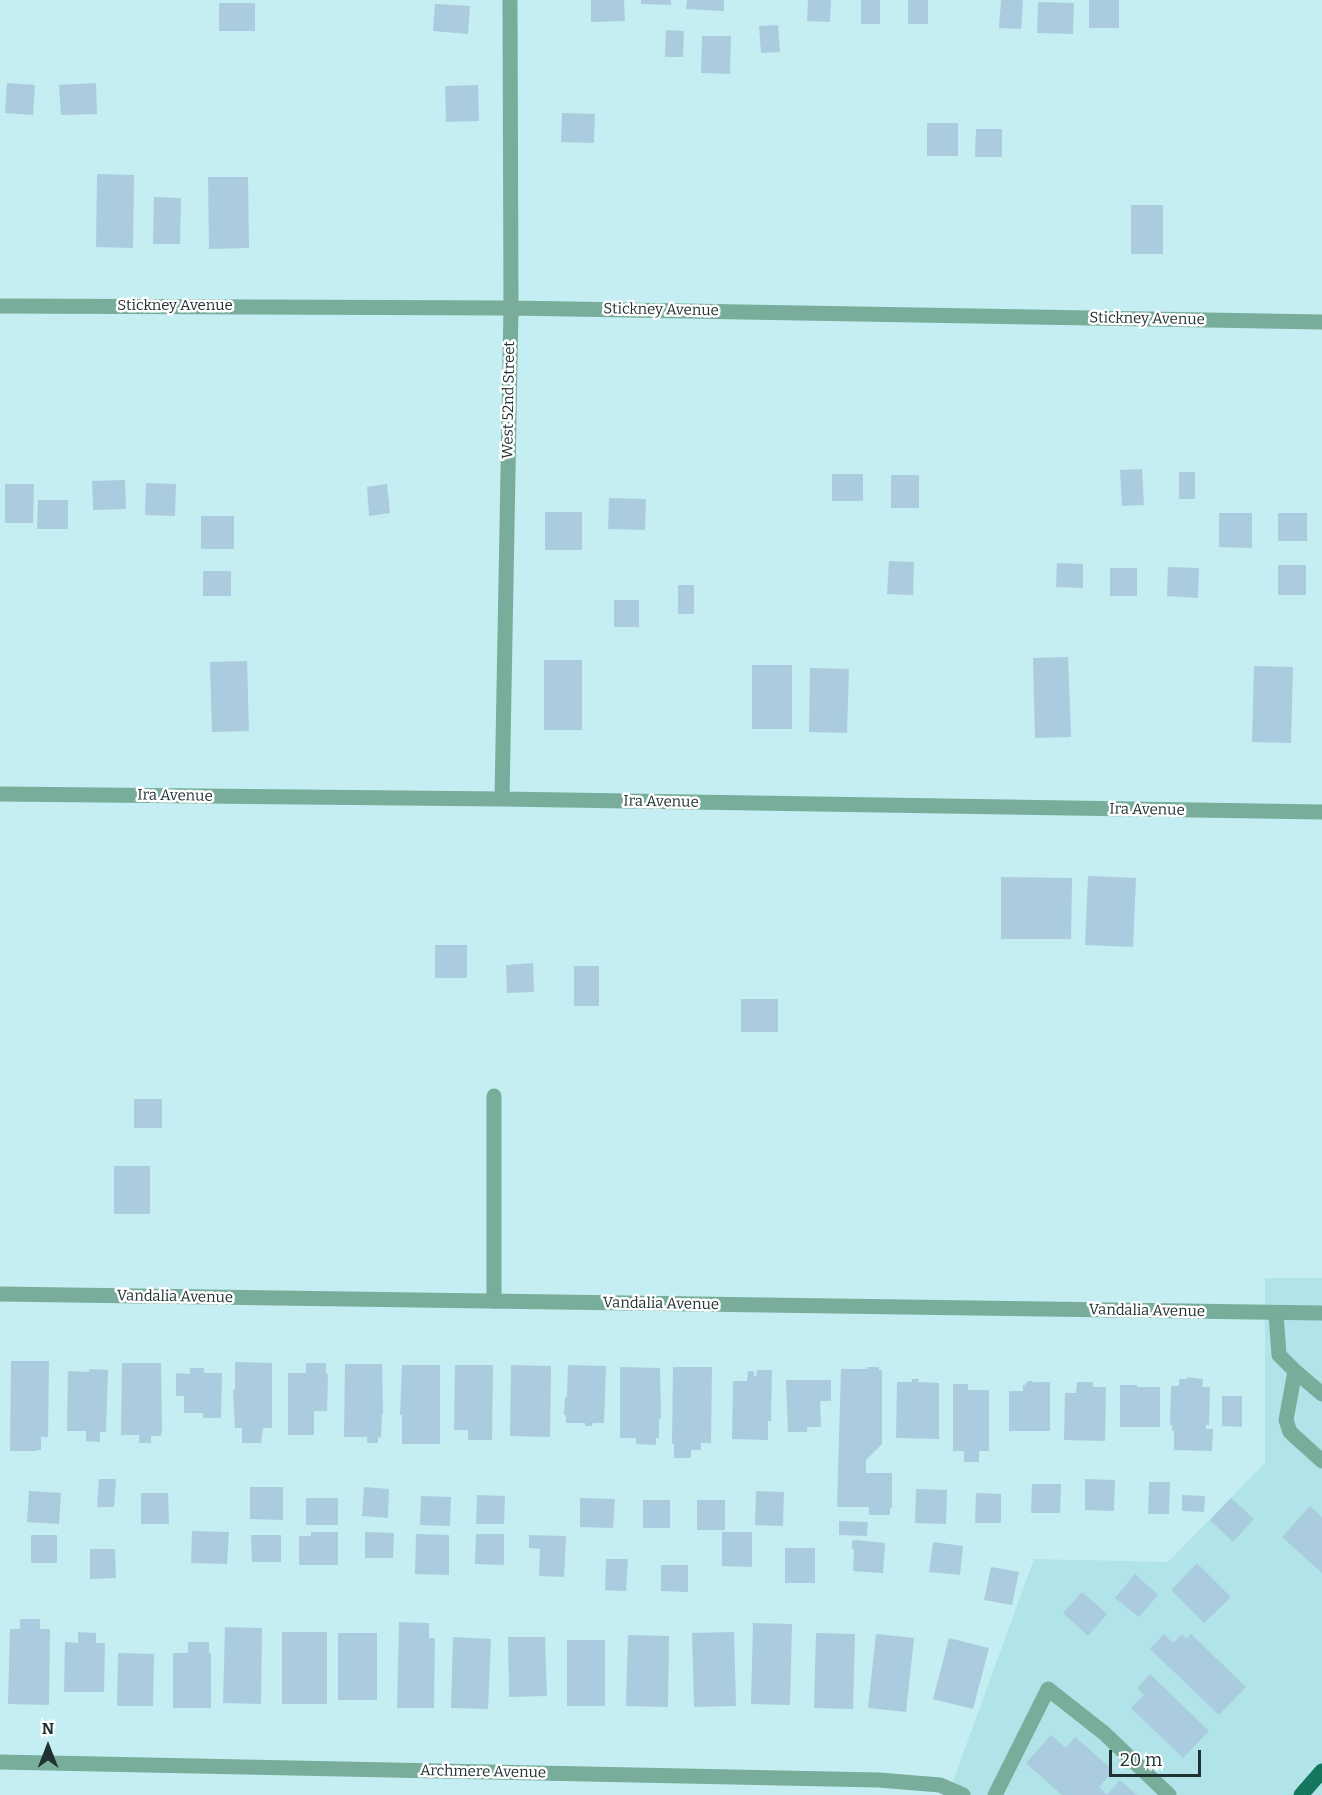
<!DOCTYPE html>
<style>
body{margin:0}
#map{position:relative;width:1322px;height:1795px;overflow:hidden;background:#c4eef1;font-family:Bitter,serif}
canvas{display:block}
.north{position:absolute;left:18px;top:1717px;width:60px;height:60px;-webkit-text-stroke:4px #fff;paint-order:stroke;rotate:0deg;font-size:16px;font-weight:700;line-height:24px;text-align:center;color:#203132}
.north::after{content:'';display:block;margin:auto;width:21px;height:27px;background:#203132;clip-path:polygon(50% 0,100% 100%,50% 72%,0 100%)}
.scale{position:absolute;left:1109px;top:1750px;width:92px;height:27px;box-sizing:border-box;border:3px solid #203132;border-top:0;padding-left:8px;font-size:18px;line-height:21px;white-space:nowrap;color:#203132;-webkit-text-stroke:4px #fff;paint-order:stroke}
</style>
<div id="map">
<canvas width="1322" height="1795"></canvas>
<div class="north">N</div>
<div class="scale">20 m</div>
</div>
<script>
const context = document.querySelector('canvas').getContext('2d');
context.lineJoin = 'round';
function paint(path, color) { context.fillStyle = color; context.fill(path, 'evenodd'); }
const poly = rows => new Path2D(rows.map(r => 'M' + r).join(''));
function strokePath(path, color, width, dash) { context.strokeStyle = color; context.lineWidth = width; context.lineCap = dash ? 'butt' : 'round'; context.setLineDash(dash || []); context.stroke(path); }
function drawText(font, color, halo, rows, align = 'center') {
  context.font = font + ' Bitter,serif'; context.lineWidth = 5; context.setLineDash([]); context.textBaseline = 'middle'; context.strokeStyle = halo; context.fillStyle = color; for (const [text, x, y, turn = 0] of rows) {
    context.save(); context.translate(x, y); context.rotate((+turn || 0) * Math.PI / 180); context.textAlign = isNaN(turn) ? turn : align; if (halo) context.strokeText(text, 0, 0); context.fillText(text, 0, 0); context.restore();
  }
}
const built = poly([
 [1265,1278,1322,1278,1322,1795,948,1795,1034,1559,1168,1562,1265,1463]
]);
const building = poly([
 [591,0,624,0,625,21,591,22],
 [641,0,671,0,671,5,641,4],
 [687,0,724,0,724,11,686,9],
 [808,0,831,0,830,22,807,21],
 [861,0,880,0,880,24,861,24],
 [908,0,928,0,928,24,908,24],
 [1001,0,1023,0,1021,29,999,28],
 [1089,0,1119,0,1119,28,1089,28],
 [1038,2,1074,3,1073,34,1037,33],
 [219,3,255,3,255,31,219,31],
 [435,4,470,6,468,34,433,31],
 [778,25,780,52,761,53,759,26],
 [666,30,684,31,683,57,665,57],
 [702,36,731,36,730,74,701,73],
 [7,83,35,85,33,115,5,113],
 [96,83,97,114,61,115,59,85],
 [478,85,479,121,446,122,445,86],
 [562,113,595,114,594,143,561,142],
 [927,123,958,123,958,156,927,156],
 [976,129,1002,129,1002,157,975,157],
 [97,174,134,175,133,248,96,247],
 [208,177,248,177,249,248,209,249],
 [154,197,181,198,180,244,153,244],
 [1131,205,1163,205,1163,254,1131,254],
 [1142,469,1144,505,1122,506,1120,470],
 [1179,472,1195,472,1195,499,1179,499],
 [832,474,863,474,863,501,832,501],
 [891,475,919,475,919,508,891,508],
 [125,480,126,509,93,510,92,481],
 [146,483,176,484,175,516,145,515],
 [5,484,34,484,33,523,5,523],
 [387,484,390,513,369,516,367,487],
 [609,498,646,499,645,530,608,529],
 [38,500,68,500,68,529,37,529],
 [545,512,582,512,582,550,545,550],
 [1219,513,1252,513,1252,548,1219,547],
 [1278,513,1307,513,1307,541,1278,541],
 [201,516,234,516,234,549,201,549],
 [889,561,914,562,913,595,887,594],
 [1057,563,1083,564,1083,588,1056,587],
 [1278,565,1306,565,1306,595,1278,595],
 [1168,567,1199,568,1198,598,1167,596],
 [1110,568,1137,568,1137,596,1110,596],
 [203,571,231,571,231,596,203,596],
 [678,585,694,585,694,614,678,614],
 [614,600,639,600,639,627,614,627],
 [1068,657,1071,737,1035,738,1033,658],
 [544,660,582,660,582,730,544,730],
 [247,661,249,731,212,732,210,662],
 [752,665,792,665,792,729,752,729],
 [1254,666,1293,667,1291,743,1252,742],
 [810,668,849,669,847,733,809,732],
 [1088,876,1136,878,1133,947,1085,945],
 [1001,877,1072,878,1071,939,1001,939],
 [435,945,467,945,467,978,435,978],
 [533,963,534,992,507,993,506,965],
 [574,966,599,966,599,1006,574,1006],
 [741,999,778,999,778,1032,741,1032],
 [134,1099,162,1099,162,1128,134,1128],
 [114,1166,150,1166,150,1214,114,1214],
 [11,1361,49,1361,48,1437,41,1437,41,1450,37,1450,37,1451,10,1451],
 [235,1362,272,1363,272,1428,263,1428,261,1443,242,1443,242,1428,235,1428,233,1390,235,1390],
 [122,1363,161,1363,162,1430,161,1436,151,1436,151,1443,139,1443,139,1435,121,1435],
 [306,1363,326,1363,326,1374,328,1374,327,1411,314,1411,314,1435,288,1435,288,1373,306,1373],
 [345,1364,382,1364,383,1414,382,1414,381,1438,378,1437,378,1443,367,1443,367,1437,344,1437],
 [402,1365,440,1365,440,1444,402,1444,402,1415,400,1415],
 [455,1365,493,1365,492,1440,468,1440,468,1430,454,1430],
 [511,1365,551,1366,550,1437,510,1436],
 [568,1365,606,1366,604,1423,593,1423,592,1426,585,1426,585,1423,566,1423,566,1415,564,1415,565,1397,567,1397],
 [620,1367,660,1368,661,1419,659,1419,659,1438,656,1438,656,1445,636,1444,636,1438,620,1438],
 [673,1367,712,1367,711,1443,701,1443,701,1450,691,1450,691,1458,674,1458,674,1444,672,1444],
 [867,1367,879,1367,879,1370,882,1370,882,1444,866,1460,866,1473,892,1473,892,1508,890,1508,890,1515,869,1515,869,1507,837,1507,841,1369,867,1369],
 [190,1368,204,1368,204,1373,222,1373,221,1418,203,1418,203,1413,184,1413,184,1396,176,1396,176,1373,190,1374],
 [89,1369,108,1370,106,1432,100,1432,100,1442,86,1441,86,1431,67,1431,68,1371,89,1372],
 [757,1370,772,1370,771,1421,768,1421,768,1440,732,1439,733,1381,747,1381,748,1371,754,1371,754,1376,756,1376],
 [1187,1377,1203,1379,1202,1387,1210,1387,1209,1425,1206,1425,1206,1429,1213,1429,1212,1451,1174,1450,1174,1431,1172,1431,1172,1425,1170,1425,1171,1386,1179,1386,1179,1379,1187,1379],
 [912,1379,919,1379,918,1382,939,1383,939,1439,896,1438,897,1382,912,1382],
 [786,1380,831,1380,831,1401,820,1401,821,1427,807,1427,807,1432,788,1432],
 [1028,1381,1032,1381,1034,1383,1036,1382,1050,1382,1050,1431,1009,1431,1009,1391,1023,1391,1023,1385,1025,1385],
 [1077,1382,1093,1382,1093,1387,1106,1387,1105,1441,1064,1440,1065,1393,1076,1393],
 [953,1384,968,1384,968,1390,989,1390,989,1451,979,1451,979,1462,964,1462,964,1451,953,1451],
 [1120,1385,1137,1385,1137,1387,1160,1387,1160,1427,1120,1427],
 [1222,1396,1242,1396,1242,1427,1222,1426],
 [99,1479,116,1479,114,1507,97,1507],
 [1085,1479,1115,1480,1114,1511,1085,1510],
 [1149,1482,1170,1482,1169,1514,1148,1514],
 [1032,1484,1061,1484,1060,1513,1031,1513],
 [250,1487,283,1487,283,1520,250,1519],
 [364,1487,389,1489,388,1518,362,1516],
 [916,1489,947,1490,946,1524,915,1523],
 [29,1491,61,1493,59,1524,27,1522],
 [756,1491,784,1492,783,1526,755,1525],
 [141,1493,168,1493,169,1524,141,1524],
 [976,1493,1001,1494,1001,1523,975,1523],
 [477,1495,505,1496,504,1524,476,1524],
 [1182,1495,1205,1496,1204,1512,1182,1511],
 [421,1496,451,1497,450,1526,420,1525],
 [306,1498,338,1498,338,1525,306,1525],
 [580,1498,615,1499,613,1528,580,1527],
 [1231,1498,1254,1519,1233,1542,1210,1520],
 [643,1500,670,1500,670,1528,643,1528],
 [697,1500,725,1500,725,1530,697,1530],
 [1310,1506,1322,1517,1322,1573,1282,1537],
 [839,1521,868,1522,867,1536,839,1535],
 [192,1531,229,1532,227,1564,191,1563],
 [311,1532,338,1532,338,1565,299,1565,299,1536,311,1536],
 [365,1532,394,1533,393,1558,365,1558],
 [722,1532,752,1532,752,1567,722,1566],
 [416,1534,449,1535,449,1575,415,1574],
 [476,1534,504,1534,504,1565,475,1564],
 [31,1535,57,1535,57,1563,31,1563],
 [251,1535,281,1535,281,1562,252,1562],
 [529,1535,566,1536,564,1577,539,1576,540,1549,529,1548],
 [855,1540,885,1543,883,1573,853,1571,854,1549,852,1549,852,1541],
 [933,1542,963,1546,960,1575,929,1572],
 [785,1548,815,1548,815,1583,785,1583],
 [90,1549,115,1549,116,1578,90,1579],
 [606,1559,628,1559,626,1591,605,1590],
 [1197,1563,1231,1597,1204,1623,1171,1590],
 [661,1565,688,1565,688,1592,661,1591],
 [991,1567,1019,1572,1012,1605,984,1600],
 [1135,1574,1158,1595,1139,1617,1115,1598],
 [1082,1592,1107,1614,1088,1636,1063,1613],
 [20,1619,40,1619,40,1629,50,1629,49,1705,8,1704,10,1629,20,1629],
 [399,1622,429,1623,429,1638,435,1638,434,1708,397,1708],
 [753,1623,792,1624,790,1705,751,1704],
 [225,1627,262,1628,261,1704,223,1703],
 [78,1632,96,1633,96,1643,105,1643,104,1692,64,1692,65,1642,78,1643],
 [282,1632,327,1632,327,1704,282,1704],
 [734,1632,736,1706,694,1707,692,1633],
 [338,1633,377,1633,377,1700,338,1700],
 [816,1633,855,1634,853,1709,814,1708],
 [876,1634,914,1638,906,1712,868,1708],
 [1164,1634,1173,1643,1182,1634,1186,1639,1191,1634,1246,1687,1219,1715,1150,1649],
 [628,1635,669,1636,668,1707,626,1706],
 [453,1637,491,1639,488,1709,451,1708],
 [508,1637,545,1637,547,1696,509,1697],
 [949,1638,989,1648,973,1709,933,1699],
 [567,1640,605,1640,605,1706,567,1706],
 [188,1642,209,1642,209,1653,211,1653,211,1708,173,1708,173,1653,188,1653],
 [118,1653,154,1654,153,1706,117,1706],
 [1150,1674,1209,1731,1183,1758,1131,1708,1144,1695,1137,1688],
 [1051,1735,1066,1748,1075,1737,1114,1771,1099,1787,1107,1795,1120,1780,1137,1795,1062,1795,1026,1763]
]);
const service = poly([
 [494,1301,494,1096],
 [1276,1313,1279,1355,1295,1371,1286,1420,1290,1432,1322,1461],
 [1295,1371,1322,1394],
 [995,1795,1048,1689,1104,1733,1169,1795]
]);
const minor = poly([
 [0,306,511,308,1322,322],
 [0,794,502,799,1322,812],
 [502,799,511,308,510,0],
 [0,1294,1322,1313],
 [0,1762,879,1780,940,1785,963,1795]
]);
const primary = poly([
 [1301,1795,1322,1771]
]);
const streetNames = [
 ["Stickney Avenue",175,306],
 ["Stickney Avenue",661,310,1],
 ["Stickney Avenue",1147,319,1],
 ["West 52nd Street",509,400,-89],
 ["Ira Avenue",175,796,1],
 ["Ira Avenue",661,802,1],
 ["Ira Avenue",1147,810,1],
 ["Vandalia Avenue",175,1297,1],
 ["Vandalia Avenue",661,1304,1],
 ["Vandalia Avenue",1147,1311,1],
 ["Archmere Avenue",483,1772,1]
];
paint(built, '#b0e4e8');
paint(building, '#abccde');
strokePath(service, '#77ad9a', 15);
strokePath(minor, '#77ad9a', 15);
strokePath(primary, '#14775e', 15);
drawText('15px', '#203132', '#fff', streetNames);
</script>
